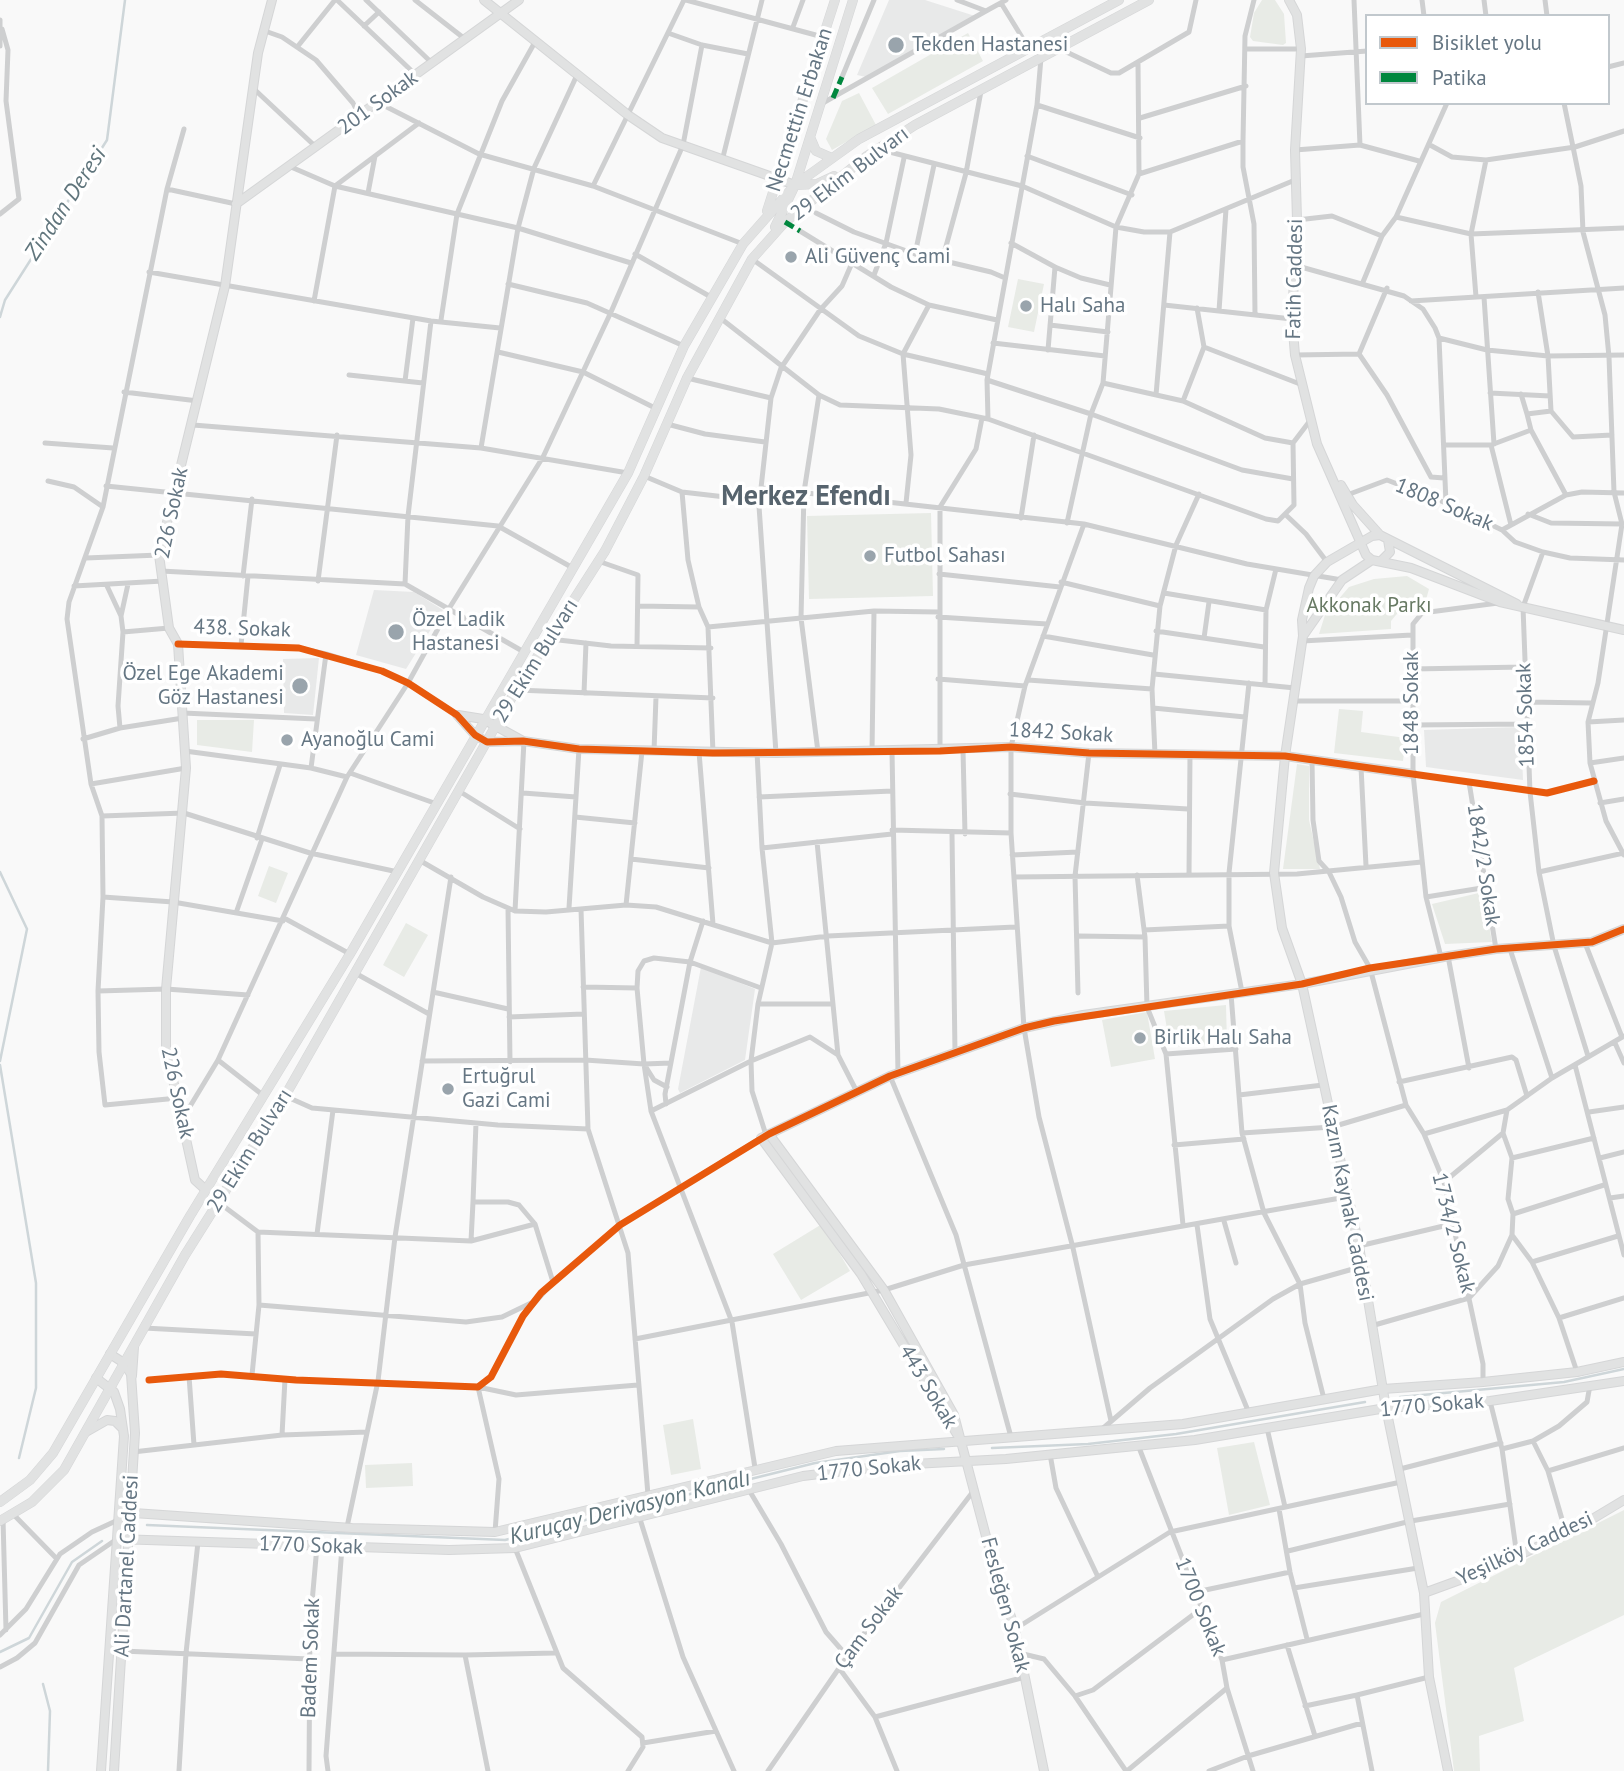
<!DOCTYPE html>
<meta charset="utf-8">
<style>
body{margin:0}
#map{position:relative;width:1624px;height:1771px;overflow:hidden;background:#f9f9f9;font-family:"PT Sans",sans-serif}
canvas{display:block}
.legend{position:absolute;left:1365px;top:14px;width:245px;height:91px;box-sizing:border-box;background:#fff;border:2px solid #c1c8cd;margin:0;padding:9px 12px;list-style:none;font-size:21px;color:#657683}
.legend li{display:flex;align-items:center;gap:14px;height:35px}
.legend b{width:35px;border:2px solid #c1c8cd}
</style>
<div id="map">
<canvas width="1624" height="1771"></canvas>
<ul class="legend">
<li><b style="height:9px;background:#e8590c"></b>Bisiklet yolu</li>
<li><b style="height:9px;background:#00873e"></b>Patika</li>
</ul>
</div>
<script>
const context = document.querySelector('canvas').getContext('2d');
context.lineJoin = 'round';
function paint(path, color) { context.fillStyle = color; context.fill(path, 'evenodd'); }
const poly = rows => new Path2D(rows.map(r => 'M' + r).join(''));
function strokePath(path, color, width, dash) { context.strokeStyle = color; context.lineWidth = width; context.lineCap = dash ? 'butt' : 'round'; context.setLineDash(dash || []); context.stroke(path); }
function drawText(font, color, halo, rows, align = 'center') {
  context.font = font + ' "PT Sans",sans-serif'; context.lineWidth = 7; context.setLineDash([]); context.textBaseline = 'middle'; context.strokeStyle = halo; context.fillStyle = color; for (const [text, x, y, turn = 0] of rows) {
    context.save(); context.translate(x, y); context.rotate((+turn || 0) * Math.PI / 180); context.textAlign = isNaN(turn) ? turn : align; if (halo) context.strokeText(text, 0, 0); context.fillText(text, 0, 0); context.restore();
  }
}
const built = poly([
 [889,0,925,0,975,16,866,77,857,75],
 [374,590,414,592,443,610,406,669,356,655],
 [319,658,313,715,284,713,283,659],
 [1521,727,1523,780,1426,767,1424,730],
 [701,967,755,989,745,1060,680,1093,678,1089]
]);
const green = poly([
 [1262,0,1275,0,1284,14,1286,43,1283,45,1253,41,1250,37,1254,13],
 [968,33,983,61,888,114,872,88],
 [859,93,876,125,832,150,826,139,842,101],
 [1018,279,1044,284,1034,332,1008,327],
 [931,513,933,596,809,599,807,516],
 [1407,576,1429,589,1424,607,1401,609,1391,621,1391,629,1319,634,1325,615,1349,587,1374,579],
 [1339,709,1363,711,1361,732,1406,738,1403,761,1334,753],
 [197,720,254,720,252,752,197,745],
 [1297,764,1309,766,1309,820,1320,869,1283,869],
 [269,866,288,873,276,903,258,896],
 [1483,892,1492,942,1445,944,1432,904],
 [406,923,428,935,404,977,383,965],
 [1226,1005,1227,1043,1170,1047,1164,1011],
 [1147,1012,1155,1059,1111,1067,1102,1020],
 [822,1224,850,1271,801,1300,773,1254],
 [693,1419,701,1469,671,1475,663,1425],
 [1254,1442,1270,1505,1229,1515,1217,1448],
 [412,1463,413,1486,366,1488,365,1465],
 [1624,1510,1624,1615,1514,1668,1524,1721,1479,1736,1480,1771,1454,1771,1435,1623,1441,1602]
]);
const stream = poly([
 [0,317,5,300,107,140,125,0],
 [0,872,27,929,0,1061],
 [0,1065,36,1283,36,1388,19,1458],
 [1400,1397,1564,1382,1624,1369],
 [992,1448,1088,1444,1176,1434,1365,1402],
 [147,1525,505,1540,815,1463,900,1451,944,1449],
 [0,1652,29,1638,72,1562,102,1541],
 [43,1684,50,1711,48,1771]
]);
const street = poly([
 [337,0,416,75],
 [366,0,432,63],
 [415,0,465,39],
 [686,0,823,37],
 [957,0,986,11,1006,0],
 [1254,0,1245,36,1243,141,1243,167,1254,224,1255,315],
 [1354,0,1360,145],
 [1422,0,1424,16],
 [1484,0,1486,16],
 [1545,0,1547,16],
 [1001,3,1028,47],
 [0,20,0,46],
 [364,26,379,12],
 [793,27,803,0],
 [265,31,282,37,316,60,353,103,359,115],
 [668,33,702,45,748,54],
 [298,46,335,0],
 [1058,48,1111,73,1119,73,1189,32,1196,0],
 [1246,49,1301,49],
 [1301,56,1367,51],
 [1608,67,1624,63],
 [842,77,874,0],
 [254,89,316,147],
 [379,103,479,154,593,186,743,244],
 [1564,103,1581,186,1583,232,1605,315,1609,357,1614,492,1622,524,1598,683,1588,722,1590,763,1606,821,1624,855],
 [821,104,986,11],
 [1037,105,1140,138],
 [1140,118,1246,86],
 [1430,145,1452,157,1486,160,1575,147,1624,131],
 [878,149,1022,186,1116,227,1144,232,1170,232,1295,180],
 [1295,150,1360,145,1419,161],
 [1027,156,1132,195],
 [723,157,762,0],
 [291,167,335,186,518,228,631,263],
 [1139,174,1243,141],
 [593,186,684,0],
 [167,189,184,129],
 [368,193,375,156],
 [816,213,854,232,915,254,991,272,1005,278],
 [0,214,19,199,6,101,8,50,2,29],
 [1396,217,1471,234,1624,228],
 [1297,220,1332,216,1382,236],
 [800,231,891,287,929,305,997,320],
 [1011,243,1055,267,1048,350],
 [635,254,711,297],
 [915,254,934,165],
 [752,259,859,336,903,354,988,374],
 [942,261,966,173,981,91],
 [1294,265,1404,296,1423,309,1435,328,1439,338,1446,503],
 [1055,267,1081,278,1110,285],
 [149,272,431,321,500,328],
 [874,275,886,243,904,158],
 [1363,282,1382,236,1396,217,1447,103],
 [508,284,587,303,684,346],
 [1476,297,1471,234,1486,160],
 [1484,297,1494,444],
 [314,301,335,186,419,123],
 [1411,301,1624,288],
 [1164,305,1292,319],
 [1219,311,1226,209],
 [719,317,819,395,840,405,939,409,988,419,1266,519,1278,521,1294,505,1293,443,1309,422],
 [441,320,457,214,502,101,535,42],
 [1050,325,1108,332],
 [1439,338,1487,350,1548,356,1624,355],
 [993,343,1105,356],
 [1204,347,1300,384],
 [498,352,583,372,657,409],
 [1359,354,1387,288],
 [1295,355,1359,354,1387,395,1431,477,1444,478],
 [349,375,423,383],
 [687,378,771,398],
 [987,380,1091,414,1242,470,1293,479],
 [405,381,413,318],
 [1103,383,1183,401,1265,438,1293,443],
 [124,392,198,401],
 [1490,393,1550,396],
 [1521,394,1527,414],
 [1156,395,1170,232],
 [1183,401,1204,347,1197,308],
 [1551,411,1573,437,1612,435],
 [988,419,987,380,1037,105,1041,58],
 [667,424,705,434,765,442],
 [193,425,481,448,628,473],
 [1531,430,1566,495],
 [45,443,113,448],
 [1444,445,1491,445,1531,430,1527,414,1551,411,1548,356,1538,292],
 [1491,445,1511,525],
 [481,448,518,228,534,168,577,75],
 [644,476,682,492,688,560,699,607,708,627,713,753],
 [48,481,74,487,103,507],
 [106,486,498,526,573,568],
 [762,488,1084,524,1247,564,1342,580],
 [682,492,760,501],
 [1347,495,1387,480,1446,503,1502,530,1515,542,1543,552,1570,558,1624,560],
 [906,503,911,455,903,354,929,305],
 [1528,514,1551,523,1622,524],
 [1287,516,1306,534,1327,562],
 [1021,518,1034,435],
 [1067,523,1091,414,1103,383,1116,227,1139,174,1138,63],
 [1084,524,1025,686,1011,747,1011,833,1024,1028,1039,1117,1073,1248,1111,1421],
 [1502,530,1566,495,1582,492,1624,493],
 [1543,552,1523,607,1530,792,1539,872,1554,946,1588,1056],
 [86,558,159,555],
 [598,561,638,575,637,646],
 [161,571,405,584,524,652],
 [939,574,1060,587],
 [243,576,252,499],
 [318,581,337,435],
 [1061,582,1160,606],
 [405,584,408,516,431,321],
 [74,586,163,581],
 [107,586,121,616,123,632,118,706,120,728],
 [1164,593,1266,610],
 [638,606,699,607],
 [121,616,128,584],
 [938,617,1047,624],
 [708,627,874,611,938,612],
 [1156,631,1264,647],
 [123,632,169,628],
 [1043,636,1153,655],
 [1204,638,1209,602],
 [550,639,611,646,711,648],
 [1302,641,1412,635],
 [178,644,299,648,326,654,382,671,408,683,457,715],
 [241,645,248,576],
 [1412,669,1524,667],
 [1154,674,1295,688],
 [938,679,1025,686],
 [1028,680,1152,689],
 [1265,685,1266,610,1276,569],
 [517,690,713,698],
 [584,693,586,643],
 [1295,701,1412,701],
 [1526,702,1592,703],
 [1153,708,1245,717],
 [183,713,316,719],
 [1588,722,1624,720],
 [1412,725,1526,724],
 [83,739,120,728,183,718],
 [963,750,965,834],
 [185,751,311,768,347,777],
 [654,751,656,697],
 [892,751,898,1073],
 [940,751,940,507,976,449,982,418],
 [699,752,713,924],
 [757,752,762,848,772,943,758,1004,751,1061,752,1091,766,1135],
 [818,752,801,618,804,492,819,395],
 [872,752,874,611],
 [776,753,759,506,771,398,781,368,820,310,842,286,852,263],
 [1155,754,1152,689,1160,606,1176,545,1199,494],
 [1312,761,1313,820,1319,861,1329,872,1341,897,1355,942,1370,968,1406,1105,1424,1134,1444,1182,1483,1364,1483,1382],
 [1590,763,1624,758],
 [1361,767,1366,866],
 [311,768,326,654],
 [350,773,437,804],
 [1413,774,1547,793,1594,781],
 [1469,782,1496,949],
 [91,784,186,768],
 [459,791,520,829],
 [523,793,576,797],
 [1010,794,1085,803,1188,809],
 [759,797,892,791],
 [1600,803,1624,799],
 [102,816,184,813,310,853,398,872],
 [575,817,635,823],
 [892,830,1011,833],
 [952,834,955,1053],
 [257,838,280,765],
 [817,842,838,1055,857,1092],
 [762,848,892,834],
 [1012,855,1078,852],
 [631,859,709,868],
 [419,860,483,897,515,911,546,912,626,905,656,907,772,943,828,936,1015,927],
 [1539,872,1624,853],
 [1137,875,1145,937,1147,1007,1166,1054,1183,1225],
 [1189,875,1190,755],
 [1014,877,1297,874,1422,862],
 [103,897,173,902,283,921],
 [1426,897,1488,887],
 [626,905,642,751],
 [508,908,510,1062],
 [569,908,579,749],
 [581,909,588,1129,628,1253,648,1495],
 [515,911,524,741],
 [236,913,262,839],
 [284,918,350,954],
 [1144,930,1229,926],
 [1079,936,1145,937],
 [1585,943,1622,1037],
 [1510,949,1552,1078],
 [1448,956,1469,1068],
 [1441,957,1426,897,1413,774,1413,624,1422,613,1498,603],
 [355,973,429,1014],
 [583,987,637,988],
 [98,991,166,989,248,995],
 [433,992,508,1009],
 [1242,992,1229,926,1229,873,1249,683],
 [1078,993,1075,876,1089,753],
 [1231,994,1242,1133,1264,1213,1300,1284,1305,1323,1324,1399],
 [758,1004,832,1004],
 [509,1017,583,1014],
 [1615,1043,1624,1063],
 [1166,1054,1236,1049],
 [218,1060,264,1096],
 [422,1061,585,1060,644,1064,651,1111,732,1322,755,1468],
 [644,1064,671,1063],
 [1575,1065,1624,1255],
 [890,1076,956,1235,1011,1437],
 [1399,1082,1512,1057,1516,1060,1527,1096],
 [667,1087,654,1080,644,1064,637,988,638,971,644,961,654,958,690,962,761,988],
 [1239,1095,1323,1085],
 [285,1096,312,1108,498,1125,588,1129],
 [178,1098,105,1105,99,1052,98,991,103,897,102,816,91,784,67,619,69,602,103,507,167,189,236,204],
 [666,1104,665,1094,690,962,703,921],
 [651,1111,751,1061,810,1037,838,1055],
 [1589,1112,1624,1107],
 [183,1118,218,1060,347,777,408,683,450,607,543,457,611,312,683,145,702,45],
 [1242,1133,1332,1127,1406,1105],
 [1424,1134,1507,1110,1552,1078,1624,1036],
 [1174,1145,1244,1139],
 [1512,1158,1594,1138],
 [1600,1158,1624,1152],
 [1444,1182,1503,1133],
 [1610,1198,1624,1196],
 [218,1202,258,1232],
 [473,1202,476,1123],
 [1513,1214,1604,1185],
 [1224,1221,1236,1263],
 [1197,1225,1210,1319,1249,1413],
 [317,1234,333,1110],
 [1512,1235,1532,1262,1559,1318,1577,1372],
 [471,1241,473,1202,508,1202,519,1205,535,1224,553,1282],
 [1359,1246,1452,1224],
 [1532,1262,1618,1236],
 [259,1305,466,1322,502,1317,531,1303],
 [1559,1318,1624,1298],
 [1371,1326,1469,1298,1498,1266,1512,1235,1513,1214,1508,1199,1512,1158,1503,1133,1507,1110],
 [144,1328,256,1334],
 [635,1339,884,1290,964,1265,1346,1197],
 [252,1375,259,1305,258,1232,471,1241,535,1224],
 [189,1376,194,1445],
 [149,1380,221,1374,296,1380,478,1387,491,1377,523,1316,553,1282,620,1225,761,1138],
 [1490,1401,1502,1449,1517,1556],
 [1267,1428,1285,1507],
 [1101,1430,1150,1388,1273,1299,1300,1284,1360,1267],
 [282,1435,285,1379],
 [1533,1441,1548,1471,1566,1533],
 [1138,1445,1222,1660,1227,1688,1253,1771],
 [1502,1449,1533,1441,1559,1426,1587,1402,1590,1385],
 [133,1452,282,1435,367,1432],
 [1050,1454,1056,1488,1098,1577],
 [1400,1469,1501,1443],
 [1548,1471,1624,1448],
 [749,1490,781,1544,826,1632,847,1656],
 [1279,1509,1290,1572,1307,1639],
 [13,1514,56,1558],
 [3,1519,6,1630],
 [640,1519,683,1657,734,1771],
 [347,1527,378,1381,395,1237,451,877],
 [495,1532,499,1479,478,1387,516,1395,638,1385],
 [515,1548,563,1668,642,1737,643,1747,628,1771],
 [1288,1551,1411,1521,1510,1504],
 [1294,1588,1418,1568],
 [1196,1592,1290,1572],
 [1015,1629,1170,1532,1401,1482],
 [0,1635,26,1609,60,1554,92,1532,118,1520],
 [1287,1645,1315,1736],
 [122,1651,309,1659],
 [1019,1653,1044,1659,1075,1696,1093,1690,1202,1608],
 [334,1654,465,1655],
 [1222,1660,1424,1614],
 [0,1667,17,1658,35,1643,79,1565,117,1539],
 [839,1668,875,1717,897,1771],
 [1075,1696,1126,1771],
 [1305,1706,1357,1695],
 [875,1717,1025,1677],
 [643,1743,716,1731],
 [179,1771,186,1653,198,1542],
 [309,1771,310,1625,317,1546],
 [328,1771,326,1756,342,1547],
 [488,1771,465,1655,555,1653],
 [768,1771,853,1648,975,1489],
 [1127,1771,1227,1688],
 [1209,1771,1248,1756,1362,1723],
 [1372,1771,1357,1695,1429,1677]
]);
const secondary = poly([
 [484,0,628,115,662,138,795,185],
 [1289,0,1297,15,1301,49,1295,150,1297,220,1292,319,1295,355,1317,444,1366,555,1372,560],
 [236,204,519,0],
 [1341,485,1353,505,1380,535,1517,604],
 [1380,535,1372,536,1327,562,1314,576,1309,588,1302,620,1303,636,1285,756,1274,873,1282,928,1302,984,1359,1246,1386,1408,1424,1593,1429,1677,1448,1771],
 [1381,561,1390,552,1388,540],
 [1303,636,1342,580,1372,560,1411,568,1500,602,1624,630],
 [457,715,475,735,487,742,523,741,579,749,776,753,1011,747,1089,753,1285,756,1413,774],
 [458,715,483,719,523,741],
 [769,1134,884,1290,954,1415,992,1559,1015,1629,1044,1771],
 [206,1190,195,1180,166,1048,166,989,186,768,178,644,169,628,159,555,225,286,258,53,272,0],
 [110,1354,124,1363,131,1374,135,1433,114,1771],
 [132,1376,134,1347],
 [96,1378,114,1392,120,1409,124,1436,101,1771],
 [86,1432,107,1420,115,1421,122,1428],
 [961,1441,861,1274,761,1138,890,1076,1024,1028,1083,1015,1302,984,1449,956,1496,949,1592,942,1624,929],
 [119,1512,352,1528,495,1532,836,1451,1183,1424,1383,1389,1483,1382,1577,1372,1624,1362],
 [117,1539,449,1550,515,1548,803,1476,895,1465,1006,1459,1195,1440,1386,1408,1490,1401,1624,1381],
 [1424,1593,1490,1569,1579,1527,1624,1500]
]);
const primary = poly([
 [810,137,816,151,832,158],
 [795,185,817,184,834,176],
 [767,211,835,0],
 [775,227,795,185,853,0],
 [0,1502,30,1480,53,1453,190,1216,350,954,628,473,684,346,743,244,795,185,859,139,1119,0],
 [0,1521,32,1502,64,1470,185,1255,285,1096,516,690,605,551,644,476,687,378,752,259,785,222,867,156,915,125,1149,0]
]);
const quiet = poly([
 [833,98,842,77],
 [803,206,816,213],
 [785,222,800,231]
]);
const cycleway = poly([
 [178,644,299,648,382,671,408,683,457,715,475,735,487,742,523,741,579,749,713,753,940,751,1011,747,1089,753,1285,756,1547,793,1594,781],
 [149,1380,221,1374,296,1380,478,1387,491,1377,523,1316,541,1293,620,1225,769,1134,890,1076,1024,1028,1054,1021,1302,984,1370,968,1496,949,1592,942,1624,929]
]);
const markers = [
 [896,45,9,"#99a4ac"],
 [791,257,7,"#99a4ac"],
 [1026,306,7,"#99a4ac"],
 [870,556,7,"#99a4ac"],
 [396,632,9,"#99a4ac"],
 [300,686,9,"#99a4ac"],
 [287,740,7,"#99a4ac"],
 [1140,1038,7,"#99a4ac"],
 [448,1089,7,"#99a4ac"]
];
const poiNames = [
 ["Tekden Hastanesi",912,45],
 ["Ali Güvenç Cami",805,257],
 ["Halı Saha",1040,306],
 ["Futbol Sahası",884,556],
 ["Özel Ladik",412,620],
 ["Hastanesi",412,644],
 ["Özel Ege Akademi",284,674,"right"],
 ["Göz Hastanesi",284,698,"right"],
 ["Ayanoğlu Cami",301,740],
 ["Birlik Halı Saha",1154,1038],
 ["Ertuğrul",462,1077],
 ["Gazi Cami",462,1101]
];
const streetNames = [
 ["201 Sokak",378,103,-36],
 ["Necmettin Erbakan",800,110,-72],
 ["29 Ekim Bulvarı",850,174,-37],
 ["Fatih Caddesi",1295,279,-89],
 ["1808 Sokak",1444,505,23],
 ["226 Sokak",172,513,-78],
 ["438. Sokak",242,629,2],
 ["29 Ekim Bulvarı",536,661,-58],
 ["1848 Sokak",1412,703,-90],
 ["1854 Sokak",1526,715,-92],
 ["1842 Sokak",1061,733,3],
 ["1842/2 Sokak",1483,865,81],
 ["226 Sokak",177,1093,78],
 ["29 Ekim Bulvarı",250,1151,-58],
 ["Kazım Kaynak Caddesi",1347,1203,79],
 ["1734/2 Sokak",1453,1233,76],
 ["443 Sokak",928,1387,59],
 ["1770 Sokak",1432,1406,-5],
 ["1770 Sokak",869,1469,-6],
 ["1770 Sokak",311,1546,2],
 ["Yeşilköy Caddesi",1525,1549,-25],
 ["Ali Dartanel Caddesi",127,1566,-87],
 ["Fesleğen Sokak",1005,1605,75],
 ["1700 Sokak",1200,1607,68],
 ["Çam Sokak",869,1628,-53],
 ["Badem Sokak",311,1658,-88]
];
const parkNames = [
 ["Akkonak Parkı",1369,606]
];
const waterNames = [
 ["Zindan Deresi",66,204,-57],
 ["Kuruçay Derivasyon Kanalı",630,1508,-14]
];
const districtNames = [
 ["Merkez Efendı",806,497]
];
paint(built, '#e8e9e9');
paint(green, '#e8ebe6');
strokePath(stream, '#ced6d9', 2.5);
strokePath(secondary, '#d5d6d7', 10);
strokePath(primary, '#d5d6d7', 10);
strokePath(street, '#cecfd0', 5);
strokePath(secondary, '#e1e2e2', 8);
strokePath(primary, '#e1e2e2', 9);
strokePath(quiet, '#00873e', 5, [10, 5]);
strokePath(cycleway, '#e8590c', 7);
for (const [x, y, r, color] of markers) { const dot = new Path2D(); dot.arc(x, y, r, 0, 2 * Math.PI); context.fillStyle = color; context.fill(dot); strokePath(dot, '#fff', 2.5); }
drawText('21px', '#657683', '#fff', poiNames, 'left');
drawText('21px', '#657683', '#fff', streetNames);
drawText('21px', '#687a64', '#fff', parkNames);
drawText('italic 23px', '#60757c', '#fff', waterNames);
drawText('bold 28px', '#57646e', '#fff', districtNames);
</script>
